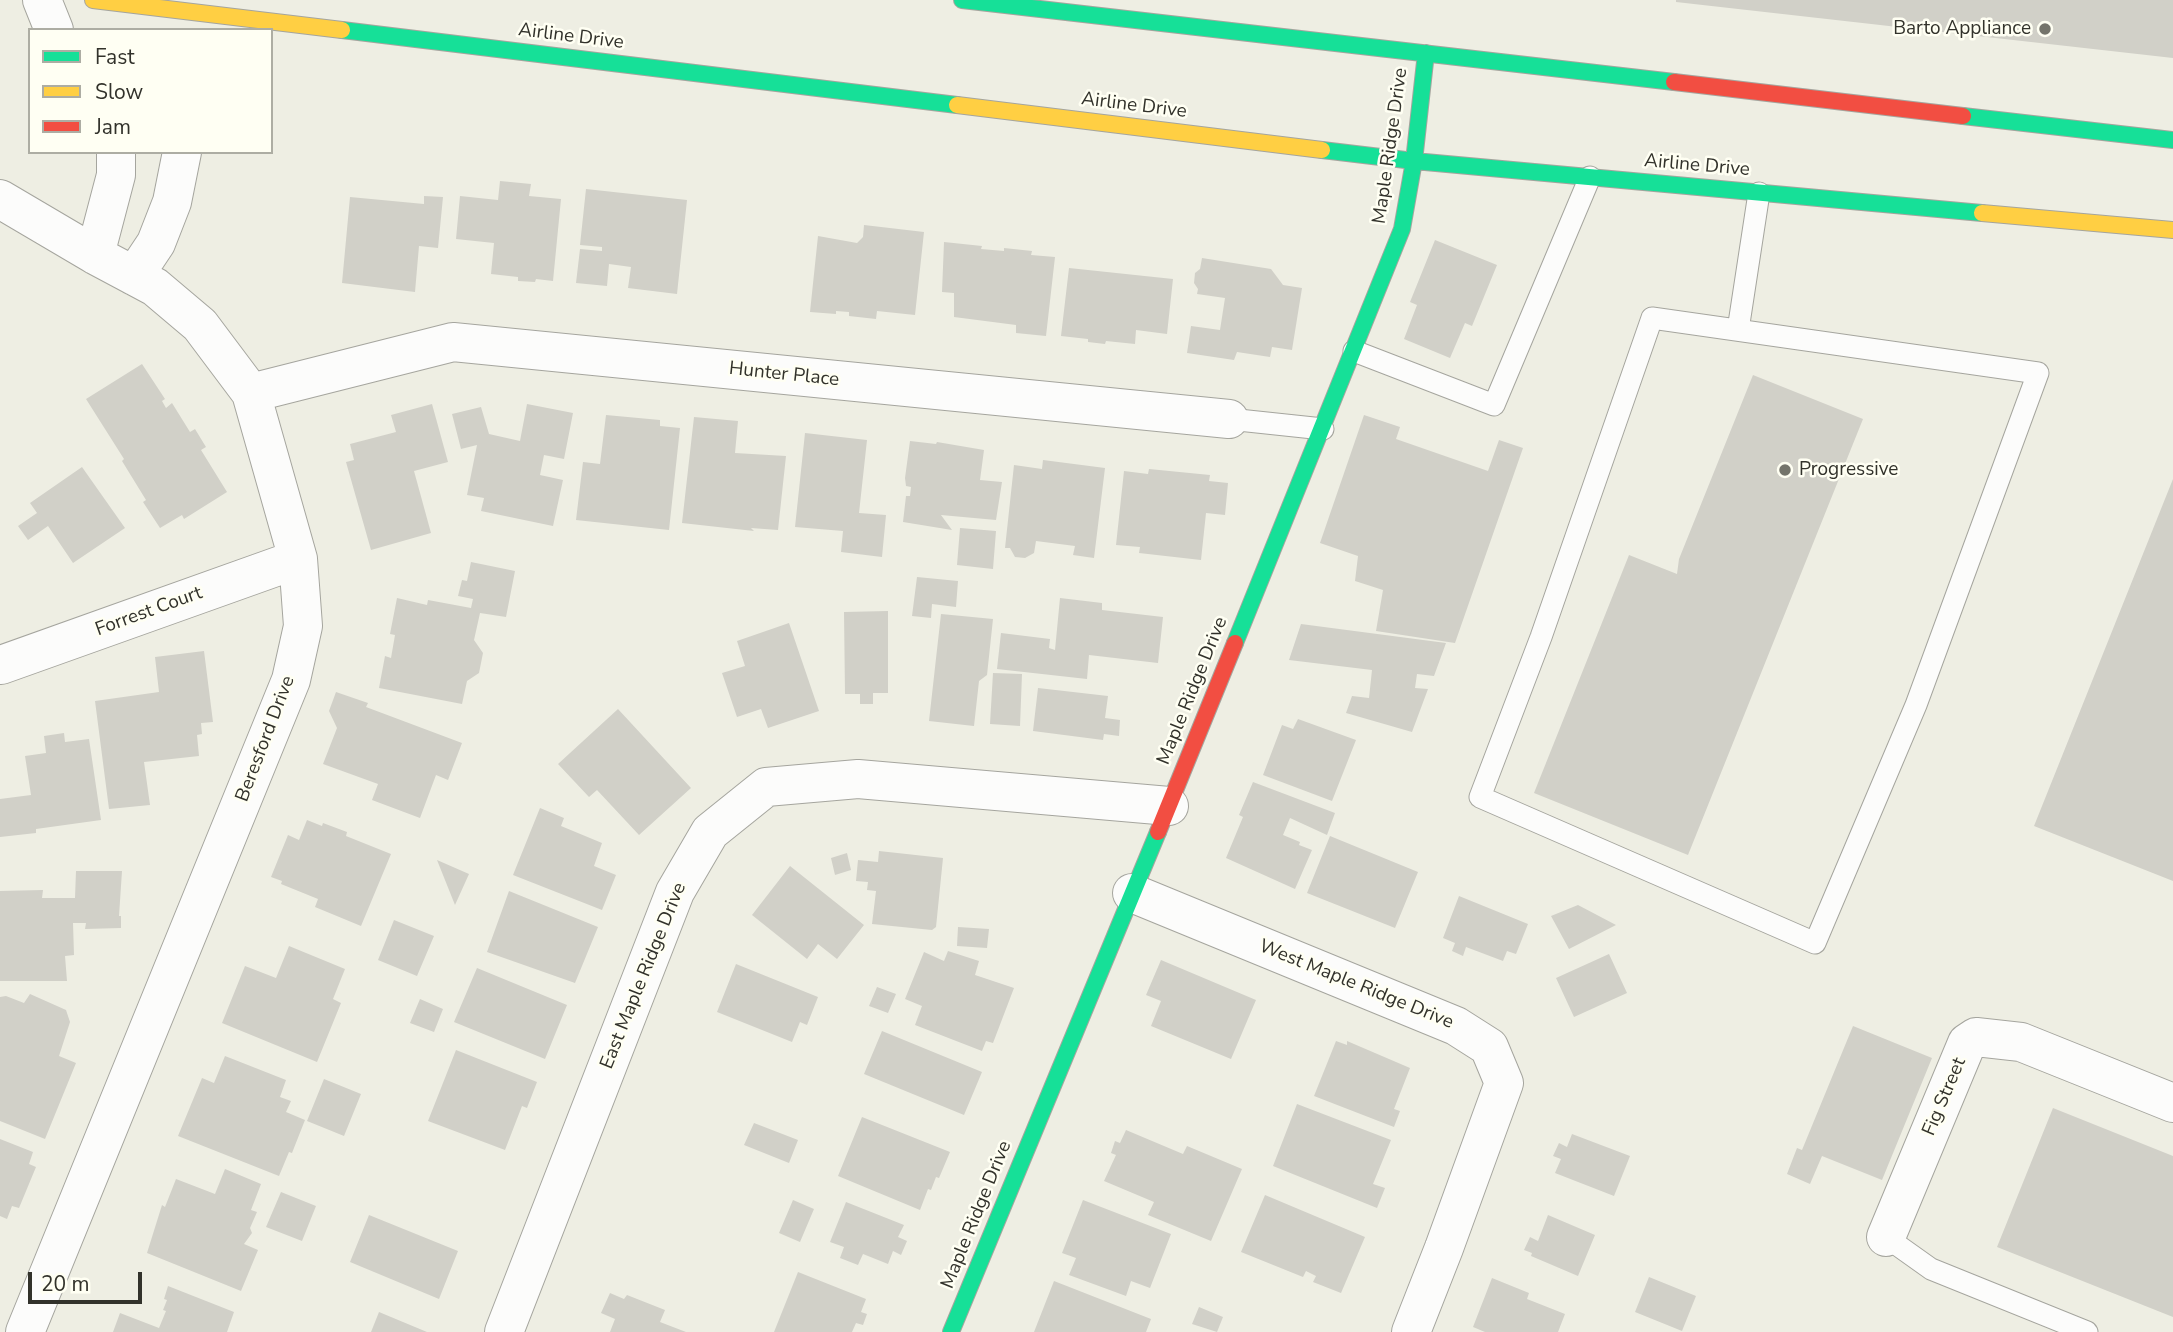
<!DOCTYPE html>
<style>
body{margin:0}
#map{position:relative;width:2173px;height:1332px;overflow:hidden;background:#eeeee3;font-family:"Nunito Sans",sans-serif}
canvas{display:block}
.legend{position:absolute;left:28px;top:28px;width:245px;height:126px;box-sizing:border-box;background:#fffff3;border:2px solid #adada3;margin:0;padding:9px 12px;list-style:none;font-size:21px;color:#32322b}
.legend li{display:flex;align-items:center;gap:14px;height:35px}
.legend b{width:35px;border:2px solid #adada3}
.scale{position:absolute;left:28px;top:1272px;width:114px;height:32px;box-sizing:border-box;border:4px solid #32322b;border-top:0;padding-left:9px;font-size:21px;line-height:24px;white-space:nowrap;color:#32322b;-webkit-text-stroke:5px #fffff3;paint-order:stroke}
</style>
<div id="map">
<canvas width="2173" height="1332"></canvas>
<ul class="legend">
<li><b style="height:9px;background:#16e098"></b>Fast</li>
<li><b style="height:9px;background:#ffcf43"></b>Slow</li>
<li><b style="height:9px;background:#f24e42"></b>Jam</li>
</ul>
<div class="scale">20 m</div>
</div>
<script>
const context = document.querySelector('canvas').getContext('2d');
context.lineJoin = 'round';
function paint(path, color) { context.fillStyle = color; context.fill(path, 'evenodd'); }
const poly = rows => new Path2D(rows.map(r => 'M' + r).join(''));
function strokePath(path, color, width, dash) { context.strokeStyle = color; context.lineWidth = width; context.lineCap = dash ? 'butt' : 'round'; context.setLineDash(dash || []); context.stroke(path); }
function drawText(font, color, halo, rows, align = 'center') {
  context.font = font + ' "Nunito Sans",sans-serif'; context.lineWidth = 5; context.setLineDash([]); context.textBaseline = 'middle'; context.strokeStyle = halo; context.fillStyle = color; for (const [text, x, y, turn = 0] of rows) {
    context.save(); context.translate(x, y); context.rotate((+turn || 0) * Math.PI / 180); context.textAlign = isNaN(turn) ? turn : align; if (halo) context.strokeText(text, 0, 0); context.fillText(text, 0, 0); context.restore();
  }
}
const building = poly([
 [1676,0,2173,0,2173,58,1676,2],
 [500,181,531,184,529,196,561,199,553,281,536,279,535,282,518,281,518,277,491,274,494,243,456,239,460,196,498,200],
 [586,189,687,200,677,294,628,288,631,267,609,264,607,286,576,283,580,249,602,251,602,247,580,245],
 [424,196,443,197,438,248,419,246,415,292,342,283,350,197,424,204],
 [864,225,924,232,915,315,877,311,876,319,849,316,849,312,836,311,836,314,810,312,818,236,857,243,863,237],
 [1435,240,1497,265,1472,326,1465,323,1450,358,1404,339,1417,305,1410,302],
 [944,242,982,246,981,249,1004,251,1004,248,1032,251,1031,255,1055,257,1046,336,1016,333,1016,325,954,317,954,293,942,292],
 [1202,258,1271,269,1283,285,1302,288,1292,350,1272,347,1270,357,1237,352,1234,360,1187,353,1191,326,1220,330,1225,298,1197,294,1198,289,1194,283,1195,273,1200,269],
 [1069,268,1173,279,1167,334,1136,330,1135,344,1106,341,1105,344,1088,342,1088,339,1061,336],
 [142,364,165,399,162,401,166,408,172,403,190,432,195,429,206,447,201,450,227,492,184,519,182,515,160,528,143,502,146,500,122,461,124,459,86,399],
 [1753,375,1863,419,1688,855,1534,793,1629,555,1677,574,1679,559],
 [432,404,448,462,414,471,431,533,371,550,346,462,354,460,350,444,396,432,391,415],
 [527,404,573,413,564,459,544,455,540,475,563,480,553,526,481,511,484,498,467,495,477,445,461,449,452,414,481,407,489,434,520,441],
 [606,415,660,420,660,426,680,428,669,530,576,520,583,462,600,464],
 [1364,415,1400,427,1396,439,1488,471,1499,440,1523,448,1455,643,1376,631,1383,590,1355,581,1358,556,1320,543],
 [694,417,738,421,735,453,786,456,778,530,751,528,754,531,682,523],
 [805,433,867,440,859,513,886,515,882,557,841,552,843,531,795,527],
 [910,441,936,444,937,442,984,450,980,480,1002,482,996,520,941,515,952,530,903,522,906,496,910,496,911,487,906,486,905,478],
 [1043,460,1105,468,1094,558,1073,555,1075,546,1036,541,1034,553,1025,558,1015,557,1010,548,1005,548,1014,465,1042,469],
 [82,467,125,528,73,563,48,526,28,540,18,526,37,513,30,503],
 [1149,469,1210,475,1209,481,1228,483,1225,515,1206,513,1201,560,1139,553,1140,547,1116,545,1124,471,1148,474],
 [2173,479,2173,881,2034,826],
 [960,528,996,531,993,569,957,565],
 [471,562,515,571,506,617,480,613,474,640,483,653,479,673,467,681,462,704,379,688,385,656,391,658,395,635,390,634,397,598,427,605,428,600,471,608,473,599,458,596,462,580,467,581],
 [917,577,958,581,956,607,932,604,931,618,912,616],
 [1060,598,1102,603,1102,610,1163,617,1158,663,1089,655,1087,679,997,669,1001,633,1050,639,1049,648,1055,650],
 [888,611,888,693,873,693,873,704,860,704,860,694,845,694,844,612],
 [941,614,993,619,987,675,979,681,974,726,929,721],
 [789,623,819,711,768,728,761,709,737,717,722,673,745,666,737,641],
 [1301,624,1446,643,1434,676,1417,674,1415,688,1428,689,1412,732,1346,713,1352,696,1369,698,1372,670,1289,660],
 [204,651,213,722,201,723,202,734,197,735,199,756,144,762,150,805,109,809,95,701,159,692,155,657],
 [993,673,1022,674,1020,726,990,724],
 [1038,688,1108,696,1105,718,1120,720,1119,736,1104,734,1103,740,1033,731],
 [336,692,368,703,366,707,462,743,448,780,436,775,420,818,372,800,378,784,323,764,337,728,329,711],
 [618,709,691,788,639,835,597,790,589,797,558,764],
 [1298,719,1356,740,1332,801,1263,775,1282,725,1293,729],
 [64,733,65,742,89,739,101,820,36,829,36,833,0,837,0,799,31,795,25,756,46,753,44,736],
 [1253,782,1335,813,1327,835,1290,818,1283,835,1300,842,1299,845,1312,850,1295,889,1226,858,1243,817,1239,815],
 [540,808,564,818,561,826,602,843,594,866,616,875,602,910,513,875],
 [307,820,322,826,323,823,347,832,346,836,391,854,361,926,315,907,318,899,281,884,282,881,271,877,288,835,299,840],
 [1330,836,1418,872,1395,928,1307,893],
 [879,851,943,858,936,927,932,930,872,924,876,891,867,890,868,882,856,881,858,860,878,862],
 [847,853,851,870,835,875,831,858],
 [437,860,469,874,455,905],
 [790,866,864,925,837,959,818,944,807,959,752,915],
 [76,871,122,871,119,916,121,916,121,928,85,929,86,923,73,923,74,955,65,956,67,981,0,981,0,891,43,890,42,898,75,898],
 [509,891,598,927,575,983,487,952],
 [1459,896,1528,924,1516,954,1507,951,1503,961,1466,947,1463,956,1452,951,1455,943,1443,938],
 [1578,905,1616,925,1569,949,1551,916],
 [394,920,434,936,417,976,378,960],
 [958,927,989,929,987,948,957,946],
 [289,946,345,969,333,999,341,1003,317,1062,222,1023,245,966,276,978],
 [948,951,979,961,975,975,1014,988,993,1043,986,1041,982,1051,915,1025,922,1006,905,999,924,952,944,961],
 [1609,954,1627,993,1574,1017,1556,978],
 [1161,960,1256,1000,1231,1059,1151,1026,1161,1001,1146,995],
 [736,964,818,997,807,1025,800,1022,792,1042,717,1012],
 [477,968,567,1005,545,1059,454,1022],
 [877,987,896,994,888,1013,869,1006],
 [30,994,66,1010,70,1022,59,1056,76,1063,45,1139,0,1121,0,997,6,996,24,1003],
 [420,999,443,1009,434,1032,410,1023],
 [1853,1026,1932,1058,1882,1180,1822,1156,1810,1184,1787,1174,1797,1148,1802,1150],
 [882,1031,982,1072,964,1115,864,1074],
 [1336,1041,1347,1045,1347,1041,1410,1068,1394,1109,1400,1111,1394,1127,1314,1096],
 [456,1050,537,1082,527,1108,522,1106,505,1150,428,1121],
 [225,1056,286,1080,280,1097,291,1101,286,1112,305,1120,292,1153,289,1152,279,1176,178,1136,202,1078,214,1083],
 [324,1079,361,1094,344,1136,307,1121],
 [1297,1104,1391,1140,1373,1184,1385,1188,1377,1208,1273,1166],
 [2053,1108,2173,1156,2173,1317,1997,1247],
 [862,1117,950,1152,939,1178,936,1177,931,1190,928,1189,920,1210,838,1176],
 [754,1123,798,1140,789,1163,744,1145],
 [1126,1130,1183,1154,1187,1146,1242,1169,1211,1241,1148,1215,1154,1202,1104,1181,1116,1155,1111,1153,1115,1141,1120,1143],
 [1572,1134,1630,1156,1614,1196,1555,1173,1561,1159,1553,1156,1559,1143,1567,1147],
 [0,1139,33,1152,29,1164,36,1167,19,1208,12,1206,7,1219,0,1216],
 [225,1169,261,1184,251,1210,257,1212,250,1228,252,1233,244,1244,258,1250,241,1291,147,1253,162,1205,165,1207,176,1179,215,1194],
 [281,1192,316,1206,302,1241,266,1227],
 [1265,1195,1365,1237,1341,1293,1313,1282,1316,1276,1306,1271,1303,1277,1241,1252],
 [793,1200,814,1209,800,1242,779,1233],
 [1083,1200,1171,1234,1150,1288,1131,1281,1126,1296,1069,1275,1076,1258,1062,1253],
 [846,1202,904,1225,898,1237,907,1241,901,1255,893,1251,888,1264,863,1254,858,1265,840,1258,844,1247,830,1242],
 [369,1215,458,1251,439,1299,350,1262],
 [1548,1215,1595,1235,1578,1276,1531,1256,1532,1253,1524,1250,1530,1237,1538,1241],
 [798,1272,866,1299,861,1312,867,1314,863,1325,856,1323,852,1332,774,1332],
 [1649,1277,1696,1296,1682,1331,1635,1312],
 [1492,1278,1529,1293,1527,1299,1565,1314,1558,1332,1485,1332,1473,1327],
 [1054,1281,1151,1319,1146,1332,1034,1332],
 [168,1286,234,1312,227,1332,113,1332,120,1313,159,1328,166,1311,163,1310,167,1300,164,1299],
 [610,1293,624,1299,627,1295,665,1310,660,1322,686,1332,610,1332,615,1319,601,1313],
 [1199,1307,1223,1317,1217,1332,1192,1324],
 [379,1312,427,1332,371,1332]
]);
const lane = poly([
 [1652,318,2038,373,1916,705,1815,943,1480,797,1541,637,1652,318],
 [1738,330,1759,193],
 [1354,351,1494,405,1590,177],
 [1229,419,1323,429],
 [1886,1237,1931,1269,2087,1332]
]);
const street = poly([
 [42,0,54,30],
 [0,199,95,255,155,287,200,325,251,393,298,559,303,626,291,680,25,1332],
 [95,255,116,175,116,152],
 [134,276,156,243,172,202,182,152],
 [251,393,453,342,1229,419],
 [1,665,298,559],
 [1132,893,1456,1026,1489,1047,1504,1083,1444,1248,1411,1332],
 [1886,1237,1967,1043,1976,1037,2021,1042,2173,1103],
 [504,1332,675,892,710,832,766,787,858,779,1169,806]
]);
const fast = poly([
 [962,0,1674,82],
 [342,30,957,105],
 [1963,116,2173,140],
 [1322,150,1414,161,1982,213],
 [1235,643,1402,229,1414,161,1426,53],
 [951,1332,1158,832]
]);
const slow = poly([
 [93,0,342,30],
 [957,105,1322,150],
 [1982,213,2173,230]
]);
const jam = poly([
 [1674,82,1963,116],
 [1158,832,1235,643]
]);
const markers = [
 [2045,29,7,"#74746b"],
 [1785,470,7,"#74746b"]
];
const poiNames = [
 ["Barto Appliance",2031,29],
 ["Progressive",1799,470,"left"]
];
const streetNames = [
 ["Airline Drive",571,37,7],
 ["Airline Drive",1134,106,7],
 ["Maple Ridge Drive",1391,146,-82],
 ["Airline Drive",1697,166,5],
 ["Hunter Place",784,375,6],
 ["Forrest Court",149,612,-20],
 ["Maple Ridge Drive",1193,691,-68],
 ["Beresford Drive",266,739,-69],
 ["East Maple Ridge Drive",644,976,-68],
 ["West Maple Ridge Drive",1356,985,22],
 ["Fig Street",1945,1097,-67],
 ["Maple Ridge Drive",977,1215,-68]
];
paint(building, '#d1d0c8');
strokePath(lane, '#a5a59e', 23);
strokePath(street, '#a5a59e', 40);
strokePath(fast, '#a5a59e', 18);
strokePath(slow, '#a5a59e', 18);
strokePath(jam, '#a5a59e', 18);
strokePath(lane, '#fcfcfb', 21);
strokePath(street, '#fcfcfb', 38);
strokePath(fast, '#16e098', 16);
strokePath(slow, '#ffcf43', 16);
strokePath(jam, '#f24e42', 16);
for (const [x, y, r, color] of markers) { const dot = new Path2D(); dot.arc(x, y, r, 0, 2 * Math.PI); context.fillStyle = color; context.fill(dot); strokePath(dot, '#fffff3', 2.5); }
drawText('19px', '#32322b', '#fffff3', poiNames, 'right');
drawText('19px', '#32322b', '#fffff3', streetNames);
</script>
